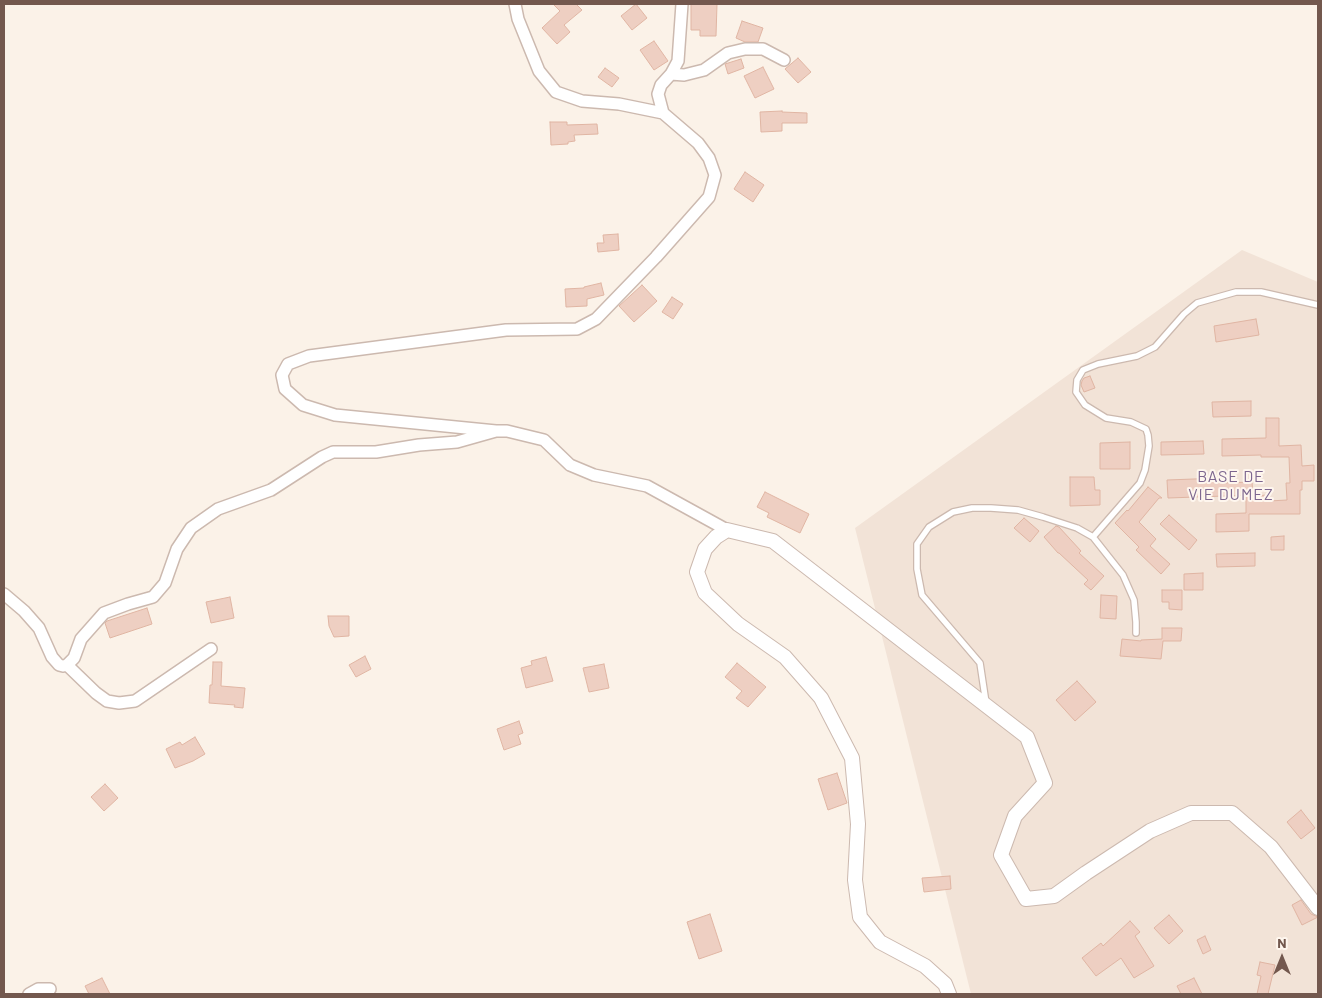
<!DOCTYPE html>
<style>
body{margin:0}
#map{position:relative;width:1322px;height:998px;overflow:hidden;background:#fbf2e8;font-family:Barlow,sans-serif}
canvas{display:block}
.frame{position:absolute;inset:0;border:5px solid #73584e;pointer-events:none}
.north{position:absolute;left:1257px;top:933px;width:50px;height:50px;-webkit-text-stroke:4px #fef6ee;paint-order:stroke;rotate:0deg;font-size:14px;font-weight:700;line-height:20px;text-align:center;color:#73584e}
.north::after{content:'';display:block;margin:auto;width:18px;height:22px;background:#73584e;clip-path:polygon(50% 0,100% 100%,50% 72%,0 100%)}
</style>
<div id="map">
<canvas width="1322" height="998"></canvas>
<div class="frame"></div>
<div class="north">N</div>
</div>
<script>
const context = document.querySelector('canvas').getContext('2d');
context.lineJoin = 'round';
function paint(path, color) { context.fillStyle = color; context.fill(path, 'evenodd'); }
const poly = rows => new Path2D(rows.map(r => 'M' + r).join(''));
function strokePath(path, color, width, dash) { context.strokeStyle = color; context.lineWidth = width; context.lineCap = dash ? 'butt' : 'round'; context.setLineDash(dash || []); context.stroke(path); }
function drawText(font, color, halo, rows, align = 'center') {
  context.font = font + ' Barlow,sans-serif'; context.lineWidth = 4; context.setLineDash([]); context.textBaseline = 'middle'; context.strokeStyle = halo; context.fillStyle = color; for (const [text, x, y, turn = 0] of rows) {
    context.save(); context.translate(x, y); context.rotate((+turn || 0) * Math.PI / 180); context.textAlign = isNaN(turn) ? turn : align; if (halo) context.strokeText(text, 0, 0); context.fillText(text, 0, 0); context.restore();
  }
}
const residential = poly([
 [1242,250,1318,282,1318,994,971,994,855,528]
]);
const building = poly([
 [553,4,576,4,582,10,564,25,570,32,557,44,542,28,560,11,553,4],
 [636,4,647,18,632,30,621,16,636,4],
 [691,4,717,4,716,36,700,36,700,30,691,30,691,4],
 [742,21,763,28,758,42,745,42,736,38,742,21],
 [654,41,668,61,654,70,640,50,654,41],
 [798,58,811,72,798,83,785,69,798,58],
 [741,59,744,68,728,74,725,64,741,59],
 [763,67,774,89,755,98,744,76,763,67],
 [605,68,619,78,612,87,598,77,605,68],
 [782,111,782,112,807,113,807,123,782,123,782,131,761,132,760,112,782,111],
 [550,122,567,122,567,125,597,124,598,134,574,135,575,141,568,142,568,144,551,145,550,122],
 [745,172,764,185,753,202,734,189,745,172],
 [618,234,619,250,598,252,597,243,604,243,603,235,618,234],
 [601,283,604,295,587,299,587,306,566,307,565,289,584,288,584,287,601,283],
 [642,285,657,301,634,322,619,306,642,285],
 [672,297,683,304,673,319,662,312,672,297],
 [1256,319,1259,335,1216,342,1214,326,1256,319],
 [1090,376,1095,388,1084,392,1081,385,1082,381,1084,378,1090,376],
 [1251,401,1251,416,1213,417,1212,402,1251,401],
 [1266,418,1279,418,1279,446,1301,445,1302,466,1314,465,1314,481,1302,481,1302,490,1300,490,1300,514,1249,514,1249,531,1216,532,1216,514,1246,513,1246,496,1269,495,1269,501,1287,500,1286,483,1290,483,1289,457,1261,457,1261,455,1222,456,1222,439,1266,438,1266,418],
 [1203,441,1204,454,1161,455,1161,442,1203,441],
 [1130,442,1130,469,1100,469,1100,443,1130,442],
 [1070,477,1094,477,1095,490,1100,490,1100,505,1070,506,1070,477],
 [1221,478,1221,483,1252,482,1253,495,1168,498,1167,480,1221,478],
 [1148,487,1162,498,1159,498,1139,522,1156,539,1150,546,1170,564,1161,574,1136,550,1139,547,1115,523,1127,510,1128,511,1148,487],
 [765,492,809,514,800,533,767,517,769,513,757,507,765,492],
 [1169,515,1197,540,1189,550,1160,524,1169,515],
 [1024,518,1039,531,1030,542,1014,528,1024,518],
 [1056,526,1059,527,1081,551,1079,553,1104,576,1091,590,1084,584,1088,580,1059,553,1058,553,1044,537,1056,526],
 [1284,536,1284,550,1271,550,1271,537,1284,536],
 [1255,553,1255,566,1217,567,1216,554,1255,553],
 [1203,573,1203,590,1184,590,1184,574,1203,573],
 [1162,590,1182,590,1182,610,1169,609,1169,602,1162,602,1162,590],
 [1101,595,1117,596,1116,619,1100,618,1101,595],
 [230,597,234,618,211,623,206,602,230,597],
 [147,608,152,624,110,638,105,623,107,621,147,608],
 [328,616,349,616,349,636,334,637,329,626,328,616],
 [1162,628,1182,628,1181,641,1163,641,1161,659,1120,656,1122,639,1141,641,1141,640,1162,639,1162,628],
 [365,656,371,669,356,677,349,665,365,656],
 [546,657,553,681,526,688,521,668,532,665,531,661,546,657],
 [213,662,222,662,221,686,245,688,243,708,234,707,235,705,209,703,210,685,212,685,213,662],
 [737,663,766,687,748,707,736,698,742,691,725,677,737,663],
 [604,664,609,688,589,692,583,668,604,664],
 [1077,681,1096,702,1075,721,1056,700,1077,681],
 [519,721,523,733,518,735,521,744,504,750,497,729,519,721],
 [195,737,205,754,193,761,175,768,166,749,180,742,182,745,195,737],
 [837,773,847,803,828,810,818,779,837,773],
 [105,784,118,798,104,811,91,797,105,784],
 [1301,810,1315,828,1301,839,1287,822,1301,810],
 [950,876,951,889,924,892,922,878,950,876],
 [1301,900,1311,914,1318,917,1302,925,1292,905,1301,900],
 [710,914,722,951,699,959,687,922,710,914],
 [1169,915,1183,931,1169,944,1154,928,1169,915],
 [1130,921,1140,932,1135,936,1154,966,1134,978,1121,958,1096,976,1082,958,1101,943,1103,946,1130,921],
 [1205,936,1211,950,1203,954,1197,940,1205,936],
 [1260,962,1275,965,1268,994,1257,994,1261,976,1257,975,1260,962],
 [102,978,110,994,89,994,85,986,102,978],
 [1194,978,1202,994,1181,994,1177,986,1194,978]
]);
const service = poly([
 [1093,537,1140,483,1145,470,1149,446,1148,435,1146,429,1131,422,1106,418,1085,405,1076,392,1077,380,1083,370,1098,364,1137,356,1155,347,1184,314,1197,303,1236,292,1261,292,1318,305],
 [986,703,980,663,922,595,917,569,917,544,929,527,953,512,972,508,991,508,1018,510,1043,517,1077,528,1093,537,1123,575,1134,600,1136,622,1136,633]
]);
const minor = poly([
 [671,74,684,75,704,70,728,53,745,49,763,49,784,60],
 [663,113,658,94,661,85,671,74,678,61,682,4],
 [496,431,335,415,303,405,285,389,282,375,288,364,309,356,506,330,577,329,596,319,656,257,709,197,715,175,709,158,698,143,663,113,619,104,582,101,556,92,539,71,518,19,515,4],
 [4,594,24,611,39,628,52,657,59,665,63,666,67,665,74,658,81,639,104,613,128,604,153,597,165,583,177,549,191,528,218,509,271,490,322,457,333,452,376,452,419,445,457,442,496,431,507,431,544,440,570,465,594,475,647,486,727,530],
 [67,665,96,693,107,701,119,703,135,701,211,649],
 [29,994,38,989,50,989]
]);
const tertiary = poly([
 [949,994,945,984,925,966,880,942,860,917,855,880,858,824,852,758,821,698,785,657,738,624,705,593,697,572,705,549,716,537,727,530,773,541,1027,737,1045,783,1015,816,1001,855,1026,899,1054,896,1086,873,1150,831,1191,813,1232,813,1271,847,1318,908]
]);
const neighbourhoodNames = [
 ["BASE DE",1231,477],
 ["VIE DUMEZ",1231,495]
];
paint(residential, '#f2e3d7');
paint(building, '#eecfc2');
strokePath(building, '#e0b5a3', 1);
strokePath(service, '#ccb9af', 8);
strokePath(minor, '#ccb9af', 14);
strokePath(tertiary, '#ccb9af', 16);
strokePath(service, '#fff', 5.5);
strokePath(minor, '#fff', 11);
strokePath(tertiary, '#fff', 14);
context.letterSpacing = '1px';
drawText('16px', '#7d668f', '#fef6ee', neighbourhoodNames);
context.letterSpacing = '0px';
</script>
